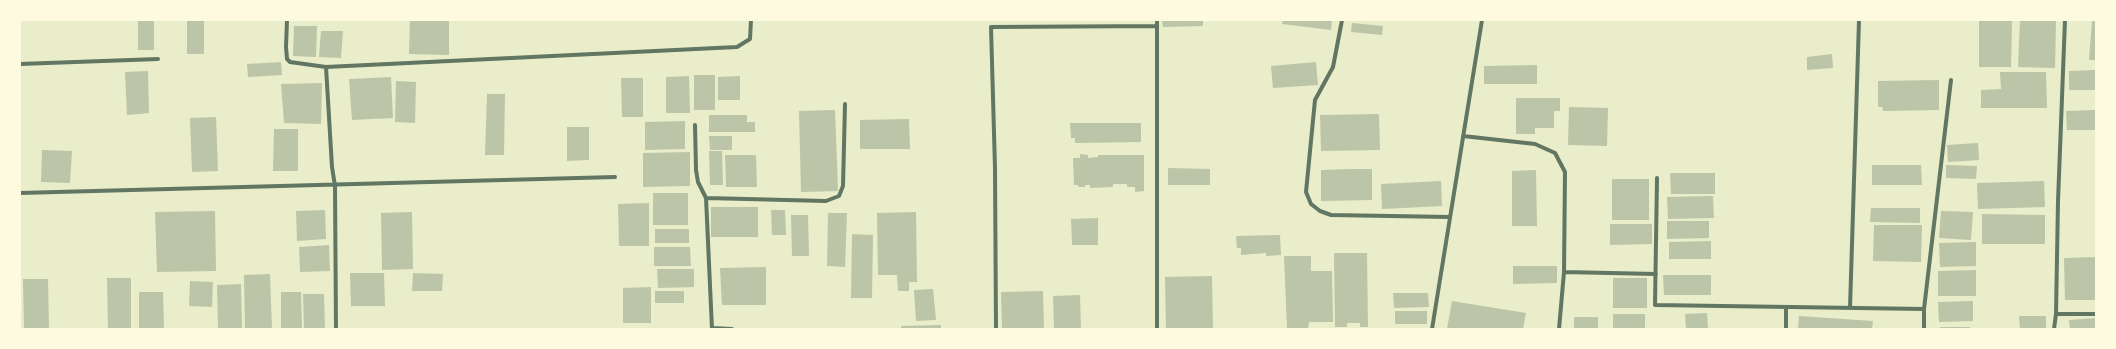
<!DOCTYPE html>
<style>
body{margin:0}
#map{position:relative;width:2116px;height:349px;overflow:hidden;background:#e9edc9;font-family:"Open Sans",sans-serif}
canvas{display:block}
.frame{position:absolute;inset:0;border:21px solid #fefae0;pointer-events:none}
</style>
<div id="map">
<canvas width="2116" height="349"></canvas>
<div class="frame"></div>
</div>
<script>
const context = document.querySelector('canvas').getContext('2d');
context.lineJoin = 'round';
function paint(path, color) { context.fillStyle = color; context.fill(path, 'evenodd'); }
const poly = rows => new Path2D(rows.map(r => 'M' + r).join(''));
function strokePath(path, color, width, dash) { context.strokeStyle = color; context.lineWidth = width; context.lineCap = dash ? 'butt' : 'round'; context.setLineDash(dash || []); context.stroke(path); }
const building = poly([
 [138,20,154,20,154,50,138,50],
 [187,20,204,20,204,54,187,54],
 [410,20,449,20,449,55,409,54],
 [1162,20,1203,20,1203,26,1163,27],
 [1283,20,1332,20,1331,30,1282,24],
 [1979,20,2012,20,2011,67,1979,67],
 [2020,20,2056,20,2055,68,2018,67],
 [2092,20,2096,20,2096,60,2089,60],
 [1352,23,1383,26,1382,35,1351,32],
 [294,26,317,26,316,57,293,56],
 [321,31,343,31,341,58,319,57],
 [1832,54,1833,68,1807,70,1807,57],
 [281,62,282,75,248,77,247,64],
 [1316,62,1318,85,1273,88,1271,66],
 [1537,65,1537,84,1484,84,1484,66],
 [2096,70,2096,90,2069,90,2069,71],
 [148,71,149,113,127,115,125,72],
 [2000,72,2046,72,2047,108,1981,108,1981,90,2001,89],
 [694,75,715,75,715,110,694,110],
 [689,76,690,113,666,113,666,77],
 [740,76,740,100,718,100,718,77],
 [391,77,393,118,352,120,349,79],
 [621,78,643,78,643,117,622,117],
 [1939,80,1939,110,1883,111,1882,107,1878,107,1878,81],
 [396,81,416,82,415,123,395,122],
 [322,83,321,124,284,123,281,84],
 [487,94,505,94,504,155,485,155],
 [1516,98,1560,98,1560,111,1554,111,1554,128,1535,128,1535,134,1516,134],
 [1569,107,1608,108,1607,146,1568,145],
 [835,110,838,191,801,192,799,111],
 [2096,110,2096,130,2067,130,2066,111],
 [1379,114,1380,150,1321,151,1320,115],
 [709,115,747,115,747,122,755,122,755,132,709,132],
 [216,117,218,171,192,172,190,118],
 [909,119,910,149,860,149,860,120],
 [685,121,685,149,645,150,645,122],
 [1070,123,1141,123,1141,142,1075,143,1075,138,1071,138],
 [567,127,589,127,589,160,567,161],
 [274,129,298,129,298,171,273,171],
 [709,136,732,136,732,150,710,150],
 [1978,143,1979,160,1948,162,1947,145],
 [42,150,72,151,70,183,41,182],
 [709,151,722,151,723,185,710,185],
 [690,152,690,186,643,187,643,153],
 [1080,154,1088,155,1088,158,1098,157,1098,155,1144,155,1144,191,1135,192,1135,187,1127,187,1127,184,1113,184,1113,187,1090,188,1090,185,1085,185,1085,187,1078,187,1078,185,1074,185,1073,158,1080,158],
 [725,155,756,155,757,187,726,187],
 [1872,165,1921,165,1922,185,1872,185],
 [1946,165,1977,166,1976,179,1946,178],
 [1168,168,1210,169,1210,185,1168,185],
 [1352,169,1372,169,1372,200,1321,201,1321,170],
 [1536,170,1537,226,1512,226,1512,171],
 [1670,173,1715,173,1715,194,1671,194],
 [1612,179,1649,179,1649,220,1612,220],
 [1441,181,1442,206,1382,209,1381,184],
 [2044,181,2045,207,1978,209,1977,183],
 [653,193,688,193,688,225,653,225],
 [1713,196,1714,218,1668,219,1667,197],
 [649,203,649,246,619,246,618,204],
 [711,207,758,207,758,237,711,237],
 [1871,208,1920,208,1920,223,1870,222],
 [325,210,326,239,297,241,296,211],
 [771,210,785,210,786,235,772,235],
 [215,211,216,271,157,272,155,212],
 [1941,211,1973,212,1971,240,1939,238],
 [412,212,413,269,382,270,381,213],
 [916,212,917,282,909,282,909,291,898,291,897,275,878,275,877,213],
 [828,213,847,213,845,267,827,266],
 [1982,214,2045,215,2045,244,1982,244],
 [791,215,808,215,809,256,792,256],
 [1098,218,1098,245,1072,245,1071,219],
 [1667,221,1709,221,1709,238,1667,239],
 [1610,224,1652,224,1652,244,1610,245],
 [1874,225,1922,225,1921,262,1873,261],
 [655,229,689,229,689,243,655,243],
 [852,234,873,235,872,298,851,298],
 [1280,235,1281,255,1266,256,1266,253,1241,255,1241,248,1237,248,1236,236],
 [1711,241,1711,259,1669,259,1669,242],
 [1976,242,1976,266,1940,267,1939,243],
 [329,245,330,271,300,272,299,247],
 [654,247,690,247,691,266,654,266],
 [1334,253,1367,253,1368,327,1360,327,1360,323,1347,323,1347,327,1335,327],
 [1284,256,1311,256,1311,271,1332,271,1333,322,1309,322,1308,328,1287,328],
 [2096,257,2096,300,2065,300,2064,258],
 [1513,266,1557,266,1557,283,1513,284],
 [766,267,766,305,722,305,720,268],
 [657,269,694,269,694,287,658,288],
 [1976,270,1976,296,1938,296,1938,271],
 [350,273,384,273,385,306,351,306],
 [413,273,443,274,442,291,412,291],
 [270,274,272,329,245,329,244,275],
 [1663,275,1711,275,1711,295,1664,295],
 [1212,276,1213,329,1166,329,1165,277],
 [107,278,131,278,131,329,108,329],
 [1613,278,1647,278,1647,308,1613,308],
 [23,279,48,279,49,329,24,329],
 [190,281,213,282,212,307,189,306],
 [241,284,242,329,218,329,217,285],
 [651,287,651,323,623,323,623,288],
 [933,289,936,320,916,321,914,290],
 [655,291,684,291,684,303,655,303],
 [1043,291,1044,329,1002,329,1001,292],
 [139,292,163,292,164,329,139,329],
 [281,292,301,292,302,328,281,328],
 [1393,293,1428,293,1429,307,1394,308],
 [303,294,324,294,325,329,304,329],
 [1080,295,1081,329,1054,329,1053,296],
 [1452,301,1526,313,1523,329,1447,329],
 [1973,301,1973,321,1939,322,1938,302],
 [1395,311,1427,311,1427,324,1395,324],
 [1707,313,1708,329,1686,329,1685,314],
 [1613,314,1645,314,1645,329,1613,329],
 [1799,316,1873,321,1872,329,1798,329],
 [2019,316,2046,316,2046,329,2020,329],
 [1574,317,1598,317,1598,329,1574,329],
 [2096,318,2096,329,2070,329,2069,320],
 [941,325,941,329,901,329,901,326],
 [1940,327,1970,327,1970,329,1940,329]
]);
const minor = poly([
 [287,20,286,47,287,59,290,62,326,67,737,47,750,39,751,20],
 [1157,20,1157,329],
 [1342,20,1333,67,1315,100,1306,192,1311,204,1320,211,1331,215,1450,217],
 [2065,20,2058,201,2056,314,2096,314],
 [20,64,158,59],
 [326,67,332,167,335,186,336,329],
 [695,125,696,170,698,182,706,198],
 [1463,136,1535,144,1555,153,1565,172,1564,272],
 [1657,178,1655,305,1924,309,1924,329],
 [20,193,615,177],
 [1786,307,1786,329],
 [1850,308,1859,20],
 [1924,309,1951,80],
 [712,328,732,329],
 [712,329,706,198,826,201,839,196,843,186,845,104],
 [996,329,995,168,991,27,1157,26],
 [1432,329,1482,20],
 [1559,329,1564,272,1656,274],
 [2054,329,2056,314]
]);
paint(building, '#bcc5a7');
strokePath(minor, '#617663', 4);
</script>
